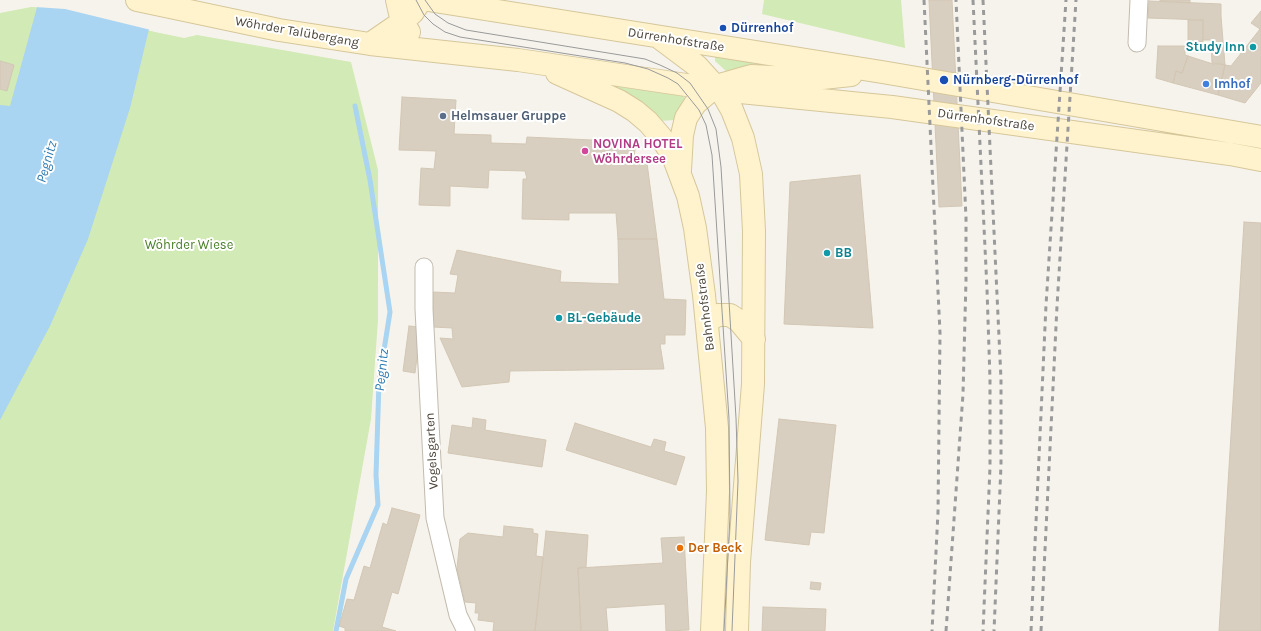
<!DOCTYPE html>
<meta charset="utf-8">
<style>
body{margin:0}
canvas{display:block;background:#f6f3ec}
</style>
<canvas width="1261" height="631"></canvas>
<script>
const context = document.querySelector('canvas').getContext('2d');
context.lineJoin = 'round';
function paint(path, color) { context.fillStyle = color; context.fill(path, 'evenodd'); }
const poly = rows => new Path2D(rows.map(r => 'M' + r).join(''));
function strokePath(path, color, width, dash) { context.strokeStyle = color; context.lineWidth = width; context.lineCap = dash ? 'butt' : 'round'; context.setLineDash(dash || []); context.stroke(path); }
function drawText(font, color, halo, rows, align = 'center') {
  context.font = font + ' Karla,sans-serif'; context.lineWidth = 4; context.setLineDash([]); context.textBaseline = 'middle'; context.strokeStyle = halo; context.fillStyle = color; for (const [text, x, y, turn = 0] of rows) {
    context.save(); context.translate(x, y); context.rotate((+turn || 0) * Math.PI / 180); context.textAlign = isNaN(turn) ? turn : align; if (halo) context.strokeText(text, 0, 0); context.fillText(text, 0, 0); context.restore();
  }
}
const green = poly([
 [764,0,901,0,905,48,762,14],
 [31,7,57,8,155,32,184,38,197,35,351,62,378,170,378,320,371,419,333,631,0,631,0,13],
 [715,56,754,62,754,65,727,72,715,61],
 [609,85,683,96,686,99,675,120,659,121]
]);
const water = poly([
 [39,0,156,0,130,108,88,239,50,326,0,420,0,105,10,106]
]);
const pier = poly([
 [37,0,158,0,151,30,65,9,35,7]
]);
const stream = poly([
 [336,631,346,579,378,505,376,475,379,382,390,312,370,180,355,106]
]);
const building = poly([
 [929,0,952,0,962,206,939,207,929,0],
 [1160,0,1190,0,1190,3,1160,1,1160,0],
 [1149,1,1221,4,1221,16,1225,65,1212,63,1211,40,1203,40,1203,20,1148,18,1149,1],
 [1261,11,1261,83,1245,103,1218,95,1225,65,1231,66,1260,29,1251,23,1261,11],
 [1188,20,1203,20,1203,42,1188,42,1188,20],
 [1158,46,1185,46,1185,55,1188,56,1182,73,1176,71,1173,83,1156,78,1158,46],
 [1188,56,1216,65,1217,63,1225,65,1218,95,1173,83,1176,71,1182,73,1188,56],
 [0,61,14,65,7,91,0,89,0,61],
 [402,97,456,100,454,134,491,135,491,143,526,144,527,137,636,142,633,165,647,163,657,239,618,239,616,213,569,213,569,220,522,219,523,179,527,179,525,171,489,170,488,188,450,186,450,206,419,205,421,168,434,169,436,151,399,150,402,97],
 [860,175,873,328,784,324,790,182,860,175],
 [1244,222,1261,223,1261,631,1219,631,1244,222],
 [618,239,657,239,664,299,686,300,685,335,665,335,665,344,660,344,664,369,510,371,509,382,462,387,440,338,453,339,452,328,433,327,433,292,455,293,458,275,450,274,457,250,561,271,560,282,619,284,618,239],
 [409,326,421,327,415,373,403,371,409,326],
 [473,418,486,420,485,430,546,440,542,467,448,453,452,425,472,428,473,418],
 [779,419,836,425,824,533,811,532,809,545,765,540,779,419],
 [575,423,651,447,654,439,666,442,664,451,685,457,676,485,566,450,575,423],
 [392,508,420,515,398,594,392,592,382,627,396,631,345,631,345,628,339,626,347,599,354,600,364,566,370,568,383,523,387,525,392,508],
 [504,526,533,529,533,533,538,534,536,556,543,557,535,631,493,631,494,622,478,620,479,613,475,613,476,603,465,602,457,568,460,539,468,533,503,537,504,526],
 [546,531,588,535,586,567,578,568,581,631,535,631,546,531],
 [684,537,689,630,666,631,665,604,606,608,608,631,581,631,578,568,663,563,661,538,684,537],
 [811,582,821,583,820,590,810,589,811,582],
 [763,607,826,609,825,631,762,631,763,607]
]);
const minor = poly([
 [1137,43,1139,0],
 [424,267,424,309,435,518,458,615,466,631]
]);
const secondary = poly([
 [137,0,279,30,370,44,518,60,720,90,892,107,1230,154,1261,160],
 [397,0,402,22,409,32],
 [428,0,882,72,1261,137],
 [661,39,697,66,724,96,732,110,743,138,751,174,754,231,753,384,739,562,737,631],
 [370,44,402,22,413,12,421,0],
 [557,73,619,101,635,111,648,122,661,137,673,156,688,196,695,228,704,295,717,428,718,491,712,631],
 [680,170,682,135,686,118,695,104,716,86,751,76,813,79,851,75],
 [707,321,718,315,730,315,739,321,754,339]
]);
const tram = poly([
 [416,0,424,15,433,24,445,32,460,37,625,63,648,69,668,78,678,84,699,110,706,125,712,155,729,419,730,517,724,631],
 [425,0,435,14,448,23,466,30,645,59,660,65,677,73,690,83,708,109,716,129,721,167,736,418,738,481,732,631]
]);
const rail = poly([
 [924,0,940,333,938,512,932,631],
 [973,0,987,289,990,379,990,467,983,631],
 [983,0,1001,379,1001,465,994,631],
 [946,631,963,394,966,280,966,218,956,0],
 [1031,631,1046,305,1066,0],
 [1041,631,1057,306,1076,0]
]);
const markers = [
 [723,28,4,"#1a4fb4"],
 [1253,47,4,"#0f9aa8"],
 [944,80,5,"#1a4fb4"],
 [1206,84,4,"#3f7fe0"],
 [443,116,4,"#5c6f8a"],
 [585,151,4,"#d1479c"],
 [827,253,4,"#0f9aa8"],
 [559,318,4,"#0f9aa8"],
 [680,548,4,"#e8710a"]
];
const transitNames = [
 ["Dürrenhof",731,28],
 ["Nürnberg-Dürrenhof",953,80]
];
const streetNames = [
 ["Wöhrder Talübergang",297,32,10],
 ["Dürrenhofstraße",676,40,9],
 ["Dürrenhofstraße",986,120,8],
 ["Bahnhofstraße",705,307,-97],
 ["Vogelsgarten",432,451,-93]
];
const cultureNames = [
 ["Study Inn",1245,47,"right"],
 ["BB",835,253],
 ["BL-Gebäude",567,318]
];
const shopNames = [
 ["Imhof",1214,84]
];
const serviceNames = [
 ["Helmsauer Gruppe",451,116]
];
const hotelNames = [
 ["NOVINA HOTEL",593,144],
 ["Wöhrdersee",593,159]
];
const parkNames = [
 ["Wöhrder Wiese",189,245]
];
const foodNames = [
 ["Der Beck",688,548]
];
const waterNames = [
 ["Pegnitz",47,162,-74],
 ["Pegnitz",382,370,-84]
];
paint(green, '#d2eab5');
paint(water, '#a9d4f2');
paint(pier, '#f6f3ec');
strokePath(stream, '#a9d4f2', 5);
paint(building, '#d8cfc1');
strokePath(building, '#d3c7b4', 1);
strokePath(minor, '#c2bbae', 19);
strokePath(secondary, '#d6c79b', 24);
strokePath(minor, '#fff', 17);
strokePath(secondary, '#fff3cd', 22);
strokePath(tram, '#9a9a9a', 1);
strokePath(rail, '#9a9a9a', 3, [5, 5]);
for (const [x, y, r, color] of markers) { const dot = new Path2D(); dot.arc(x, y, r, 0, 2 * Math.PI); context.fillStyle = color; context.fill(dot); strokePath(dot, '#fff', 1.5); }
drawText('bold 13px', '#164399', '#fff', transitNames, 'left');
drawText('13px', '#4b4439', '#fff', streetNames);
drawText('bold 13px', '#0d838f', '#fff', cultureNames, 'left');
drawText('bold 13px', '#366cbe', '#fff', shopNames, 'left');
drawText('bold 13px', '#4e5e75', '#fff', serviceNames, 'left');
drawText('bold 13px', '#b23c85', '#fff', hotelNames, 'left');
drawText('13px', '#4a7f2a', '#fff', parkNames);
drawText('bold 13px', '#c56008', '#fff', foodNames, 'left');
drawText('italic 14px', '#2e7ab2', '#fff', waterNames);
</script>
